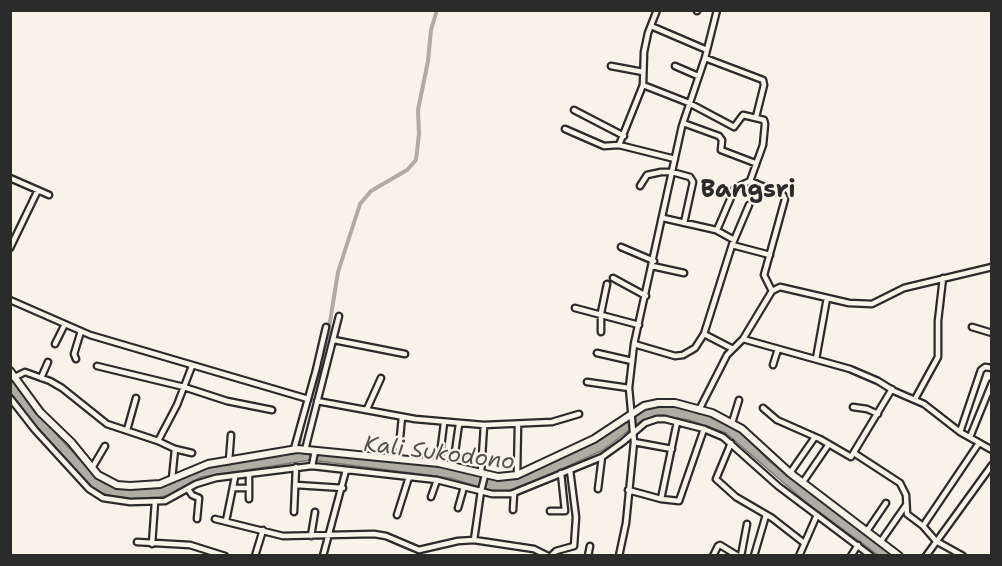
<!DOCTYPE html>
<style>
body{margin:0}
#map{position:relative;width:1002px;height:566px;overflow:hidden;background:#f7f3e8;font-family:"Shantell Sans",sans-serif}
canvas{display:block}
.frame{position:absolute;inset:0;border:12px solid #2b2b2b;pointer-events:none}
</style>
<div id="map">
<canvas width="1002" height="566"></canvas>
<div class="frame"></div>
</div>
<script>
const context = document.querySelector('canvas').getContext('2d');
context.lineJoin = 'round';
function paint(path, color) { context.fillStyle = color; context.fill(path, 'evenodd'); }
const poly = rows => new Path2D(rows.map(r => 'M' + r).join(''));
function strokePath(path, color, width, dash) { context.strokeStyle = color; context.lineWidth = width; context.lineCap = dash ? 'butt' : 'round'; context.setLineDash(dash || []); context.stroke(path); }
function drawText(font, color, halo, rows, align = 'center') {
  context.font = font + ' "Shantell Sans",sans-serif'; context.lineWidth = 4.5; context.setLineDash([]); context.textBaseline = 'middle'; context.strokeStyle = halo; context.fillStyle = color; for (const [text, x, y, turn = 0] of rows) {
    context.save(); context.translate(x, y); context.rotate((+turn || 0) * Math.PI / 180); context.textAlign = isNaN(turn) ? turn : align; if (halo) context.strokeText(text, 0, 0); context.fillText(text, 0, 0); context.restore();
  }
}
const water = poly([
 [10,377,36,412,92,473,110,485,133,488,150,489,173,482,206,465,304,451,309,455,319,454,433,463,517,477,599,438,646,406,672,405,711,415,741,432,770,462,892,555,878,555,807,503,726,433,689,420,660,415,641,421,603,450,516,490,493,491,450,478,311,460,201,477,171,495,160,497,126,499,107,495,91,487,27,416,11,393,10,377]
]);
const canal = poly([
 [310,401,328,334,338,272,360,204,371,191,407,170,416,160,419,134,418,110,428,61,431,30,437,10],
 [298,451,303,423]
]);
const minor = poly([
 [657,10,648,33,644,52,643,85,619,145,675,159],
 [697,10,697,11],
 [651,26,707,50],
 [705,58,763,80,764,85,756,117],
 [611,66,643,72],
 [675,66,698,76],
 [643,85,689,103,734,127,743,115,764,120,765,124,763,145,750,181,783,195,785,199,764,275,772,291],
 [574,110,624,136],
 [683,123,719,136,722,140,721,150,755,163],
 [565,129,604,146,619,145],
 [10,178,49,195],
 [640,186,647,175,661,172,672,172,690,177,693,182,684,223],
 [663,218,716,230,734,240],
 [717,230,735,188,750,181],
 [732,245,770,255],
 [621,247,654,261],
 [10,248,38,190],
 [652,266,684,273],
 [613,278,646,296],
 [772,291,780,287,849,303,872,304,904,288,992,267],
 [10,300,90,335,308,399],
 [575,308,639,325],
 [972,327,992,333],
 [601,332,601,313,607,284],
 [704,334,733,349],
 [743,339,850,369,878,381,894,391,924,404,960,432,992,450],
 [334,340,405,354],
 [55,344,65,324],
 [634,344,675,356,683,355,695,348,704,334,732,245,749,205],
 [597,353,632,361],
 [76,359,74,354,81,331],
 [816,359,827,298],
 [773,365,778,349],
 [97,366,184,387,227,401,272,410],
 [15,377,25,372,50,381,62,388,107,424,158,441,175,449,192,453],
 [41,378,48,362],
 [587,382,629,388],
 [10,398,35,430,89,489,103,498,130,502,165,501,196,484,216,478,312,466,437,480,492,494,511,494,602,457,623,442,645,423,657,419,665,419,704,429,723,437,778,486,871,556],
 [915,399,938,357,938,321,943,278],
 [317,401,415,419,484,425,552,422,579,414],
 [853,407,867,409,878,414],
 [763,408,777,420,820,439,851,457,892,389],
 [367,409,381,378],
 [699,410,727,355,743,339,772,291],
 [732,423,739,400],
 [127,430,136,398],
 [960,432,981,370,985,367,992,368],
 [970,437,992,383],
 [158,441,177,405,192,366],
 [634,442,672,449],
 [731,443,716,479,736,497,772,518,804,543],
 [294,449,316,370,326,327],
 [305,450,339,316],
 [854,453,900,483,906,495,907,514,923,526,936,541,963,556],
 [398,458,402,417],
 [229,461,231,435],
 [439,463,444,423],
 [312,466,315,451],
 [453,466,459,424],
 [92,468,105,446],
 [481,473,484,425],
 [790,473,815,437],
 [517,475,518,424],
 [172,479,175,449],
 [803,482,829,444],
 [296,485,343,488],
 [233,488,248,488],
 [188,489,192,495,199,498,197,519],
 [598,489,602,457],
 [628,490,661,499,679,501,704,429],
 [431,497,437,480],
 [249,499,249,475],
 [661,499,677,422],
 [458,508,464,487],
 [513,510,514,494],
 [550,511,565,511,561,473],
 [294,512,296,467],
 [397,515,409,477],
 [215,519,283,536,374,534,386,536,419,550,458,541,474,540,534,549,548,556],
 [226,521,235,477],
 [923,526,979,443],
 [867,531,886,503],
 [311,536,315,512],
 [474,540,481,491,485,475],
 [881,541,906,505],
 [137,542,190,545,225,556],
 [152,544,155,502],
 [255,556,263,530],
 [323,556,346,470],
 [551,556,556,551,574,546,576,517,570,470],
 [588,556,590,546],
 [619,556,626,523,634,442,629,388,634,344,682,126,705,58,717,10],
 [713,556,718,546,720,545,738,556],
 [741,556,747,524],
 [754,556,766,515],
 [799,556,817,515],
 [851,556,858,545],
 [926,556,992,465]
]);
const secondary = poly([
 [10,371,40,412,71,442,98,475,117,485,130,486,160,484,208,464,297,449,439,463,498,477,517,475,594,439,644,406,658,403,675,403,712,413,742,429,790,473,899,556]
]);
const waterNames = [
 ["Kali Sukodono",439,454,7]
];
const quarterNames = [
 ["Bangsri",748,191]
];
paint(water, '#afaca4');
strokePath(water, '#7a7874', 1.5);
strokePath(canal, '#afaca4', 4);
strokePath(minor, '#2b2b2b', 9);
strokePath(secondary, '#2b2b2b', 10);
strokePath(minor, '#f7f3e8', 4.5);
strokePath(secondary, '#f7f3e8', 6);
drawText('italic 22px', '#53524f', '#f7f3e8', waterNames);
drawText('bold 24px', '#2b2b2b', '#f7f3e8', quarterNames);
</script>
